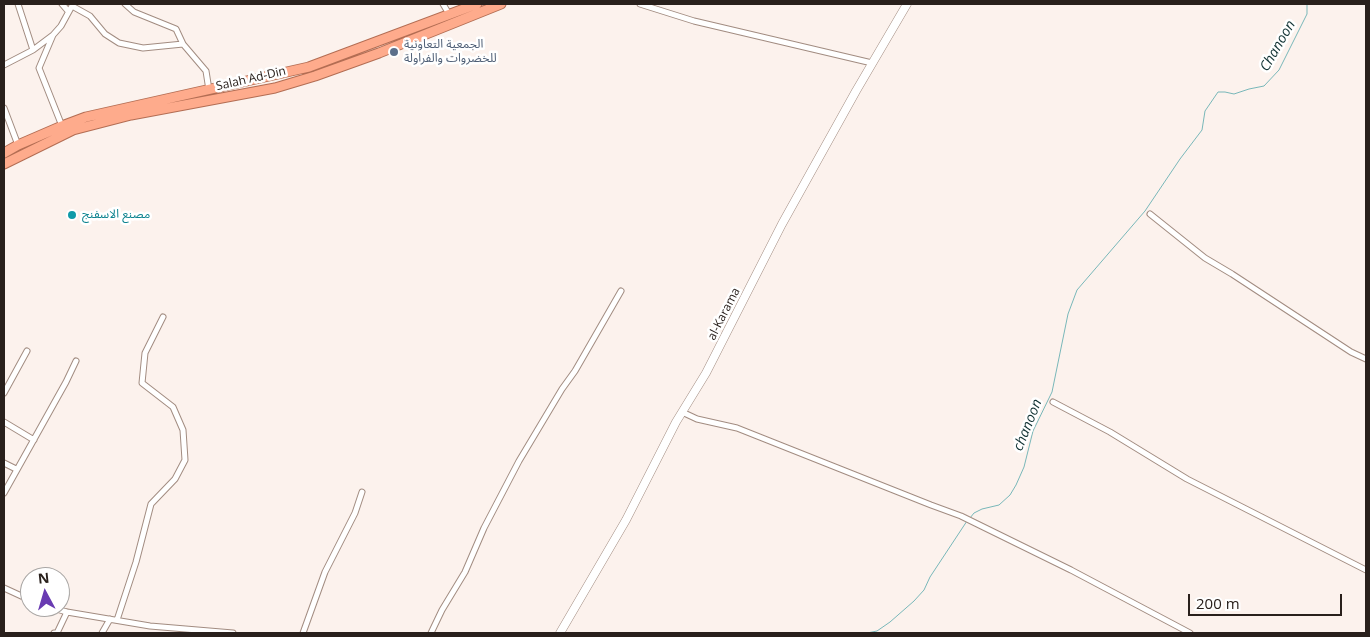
<!DOCTYPE html>
<meta charset="utf-8">
<style>
body{margin:0}
#map{position:relative;width:1370px;height:637px;overflow:hidden;background:#fcf2ed;font-family:"Open Sans",sans-serif}
canvas{display:block}
.frame{position:absolute;inset:0;border:5px solid #29201c;pointer-events:none}
.north{position:absolute;left:20px;top:567px;width:50px;height:50px;box-sizing:border-box;background:#fff;border:1px solid #a9a6a4;border-radius:50%;rotate:354deg;font-size:14px;font-weight:700;line-height:20px;text-align:center;color:#29201c}
.north::after{content:'';display:block;margin:auto;width:18px;height:22px;background:#693bb2;clip-path:polygon(50% 0,100% 100%,50% 72%,0 100%)}
.scale{position:absolute;left:1188px;top:594px;width:154px;height:22px;box-sizing:border-box;border:2px solid #29201c;border-top:0;padding-left:6px;font-size:15px;line-height:18px;white-space:nowrap;color:#29201c;-webkit-text-stroke:4px #fff;paint-order:stroke}
</style>
<div id="map">
<canvas width="1370" height="637"></canvas>
<div class="frame"></div>
<div class="north">N</div>
<div class="scale">200 m</div>
</div>
<script>
const context = document.querySelector('canvas').getContext('2d');
context.lineJoin = 'round';
const poly = rows => new Path2D(rows.map(r => 'M' + r).join(''));
function strokePath(path, color, width, dash) { context.strokeStyle = color; context.lineWidth = width; context.lineCap = dash ? 'butt' : 'round'; context.setLineDash(dash || []); context.stroke(path); }
function drawText(font, color, halo, rows, align = 'center') {
  context.font = font + ' "Open Sans","Noto Sans Arabic",sans-serif'; context.lineWidth = 5; context.setLineDash([]); context.textBaseline = 'middle'; context.strokeStyle = halo; context.fillStyle = color; for (const [text, x, y, turn = 0] of rows) {
    context.save(); context.translate(x, y); context.rotate((+turn || 0) * Math.PI / 180); context.textAlign = isNaN(turn) ? turn : align; if (halo) context.strokeText(text, 0, 0); context.fillText(text, 0, 0); context.restore();
  }
}
const stream = poly([
 [970,518,974,513,982,509,999,505,1010,495,1016,485,1024,467,1033,431,1052,392,1068,314,1077,290,1145,211,1180,159,1202,130,1205,111,1218,92,1225,92,1234,94,1249,89,1264,86,1279,70,1307,14,1307,4],
 [867,633,877,631,890,622,914,601,924,590,930,577,967,521]
]);
const minor = poly([
 [18,4,33,50,53,35,39,68,62,126],
 [62,4,68,11],
 [125,4,134,12,176,29,183,44,206,71,209,90],
 [443,4,449,14],
 [640,4,694,21,872,63],
 [72,6,90,16,105,34,119,43,143,48,183,44],
 [53,35,61,26,73,4],
 [4,65,33,50],
 [4,108,18,145],
 [1150,214,1205,258,1232,274,1351,352,1366,359],
 [4,393,27,351],
 [1053,402,1110,432,1187,479,1366,570],
 [682,412,697,419,737,428,931,505,961,516,1071,570,1190,633],
 [4,422,34,440],
 [4,463,16,469],
 [4,493,66,382,76,361],
 [325,572,355,513,362,492],
 [4,588,30,600],
 [49,607,67,612,150,626,233,633],
 [117,620,136,562,151,504,175,479,185,460,183,430,173,407,142,383,145,353,163,317],
 [54,633,57,633,67,612],
 [102,633,110,619],
 [303,633,325,572],
 [431,633,442,610,465,572,484,528,519,461,562,389,575,371,621,291]
]);
const secondary = poly([
 [560,633,626,520,676,422,706,373,782,224,856,91,907,4]
]);
const trunk = poly([
 [4,153,18,145,62,126,86,117,309,67,477,4],
 [4,164,73,130,131,115,275,88,315,76,379,53,501,4]
]);
const markers = [
 [394,52,5,"#5c6f8a"],
 [72,215,5,"#0f9aa8"]
];
const serviceNames = [
 ["الجمعية التعاونية",404,45],
 ["للخضروات والفراولة",404,59]
];
const streetNames = [
 ["Salah Ad-Din",251,79,-13],
 ["al-Karama",724,314,-63]
];
const cultureNames = [
 ["مصنع الاسفنج",82,215]
];
const waterNames = [
 ["Chanoon",1278,46,-60],
 ["chanoon",1028,425,-68]
];
strokePath(stream, '#78b7b9', 1);
strokePath(minor, '#a28c81', 7);
strokePath(secondary, '#a28c81', 9);
strokePath(trunk, '#b36d53', 11);
strokePath(minor, '#fff', 5);
strokePath(secondary, '#fff', 8);
strokePath(trunk, '#feab8c', 9);
for (const [x, y, r, color] of markers) { const dot = new Path2D(); dot.arc(x, y, r, 0, 2 * Math.PI); context.fillStyle = color; context.fill(dot); strokePath(dot, '#fff', 2); }
drawText('12px', '#4e5e75', '#fff', serviceNames, 'left');
drawText('12px', '#29201c', '#fff', streetNames);
drawText('12px', '#0d838f', '#fff', cultureNames, 'left');
drawText('italic 14px', '#123334', '#fff', waterNames);
</script>
